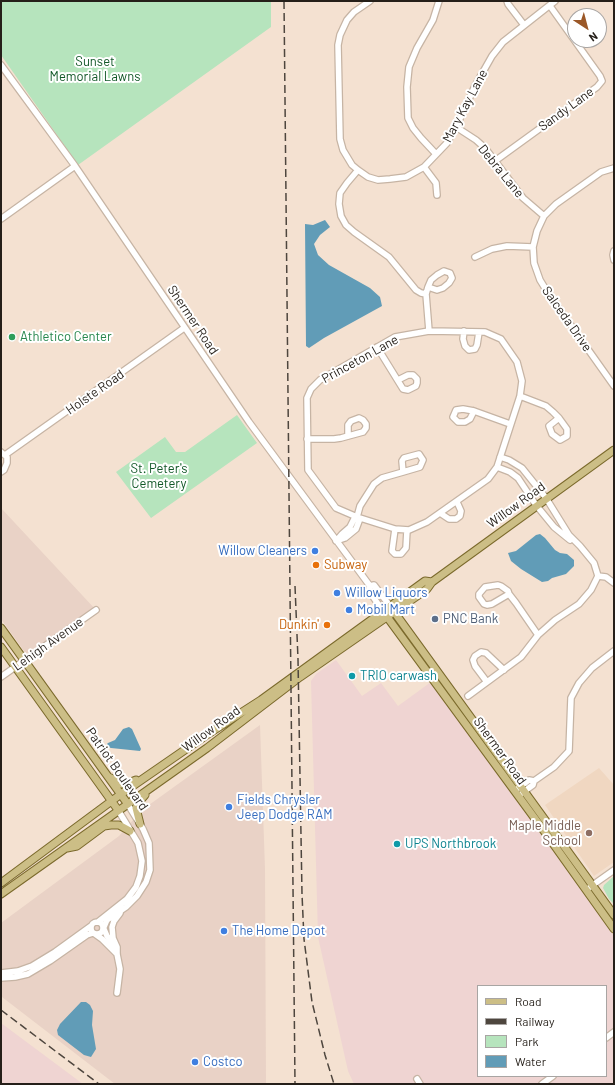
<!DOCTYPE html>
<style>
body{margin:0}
#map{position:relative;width:615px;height:1085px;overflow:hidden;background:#f4e1d1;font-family:Barlow,sans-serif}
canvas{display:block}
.frame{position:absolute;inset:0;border:2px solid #251f19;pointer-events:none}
.legend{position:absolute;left:477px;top:985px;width:130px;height:92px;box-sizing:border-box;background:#fff;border:1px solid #a8a5a3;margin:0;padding:5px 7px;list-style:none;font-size:12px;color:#251f19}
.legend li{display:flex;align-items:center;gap:8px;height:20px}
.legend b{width:20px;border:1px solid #a8a5a3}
.north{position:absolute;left:567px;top:8px;width:40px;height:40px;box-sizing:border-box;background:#fff;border:1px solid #a8a5a3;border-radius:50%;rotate:144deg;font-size:11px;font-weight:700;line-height:16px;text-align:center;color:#251f19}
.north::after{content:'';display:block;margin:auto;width:14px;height:18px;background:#9b5828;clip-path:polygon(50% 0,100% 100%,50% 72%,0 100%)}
</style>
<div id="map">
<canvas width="615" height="1085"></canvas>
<div class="frame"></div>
<ul class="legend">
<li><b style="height:5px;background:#ccbe86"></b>Road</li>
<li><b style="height:5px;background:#4e463e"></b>Railway</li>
<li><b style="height:11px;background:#b6e4bd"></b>Park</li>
<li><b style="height:11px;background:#619cb7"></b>Water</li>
</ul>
<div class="north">N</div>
</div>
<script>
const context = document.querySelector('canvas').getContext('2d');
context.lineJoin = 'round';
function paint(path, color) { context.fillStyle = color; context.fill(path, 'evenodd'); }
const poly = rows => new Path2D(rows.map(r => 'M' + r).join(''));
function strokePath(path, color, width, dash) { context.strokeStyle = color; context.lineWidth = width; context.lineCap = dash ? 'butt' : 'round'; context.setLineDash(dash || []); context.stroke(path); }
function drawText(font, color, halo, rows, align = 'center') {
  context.font = font + ' Barlow,sans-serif'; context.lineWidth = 4; context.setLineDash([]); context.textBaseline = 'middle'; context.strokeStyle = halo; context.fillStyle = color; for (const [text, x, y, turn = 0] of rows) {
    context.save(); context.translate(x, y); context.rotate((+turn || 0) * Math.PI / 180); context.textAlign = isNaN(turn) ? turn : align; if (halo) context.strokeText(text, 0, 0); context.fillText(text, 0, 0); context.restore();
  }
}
const commercial = poly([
 [1,508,96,610,29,658,1,619],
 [260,725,265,869,266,1084,115,1084,2,997,1,923,119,836,142,810]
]);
const industrial = poly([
 [336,660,362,696,381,683,398,706,431,682,614,936,614,1084,354,1084,348,1071,318,937,311,681,316,674],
 [478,986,606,986,606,1076,478,1076],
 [1,1023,83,1084,1,1084]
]);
const built = poly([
 [599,768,614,785,614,862,594,876,545,805]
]);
const green = poly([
 [1,1,271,1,271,27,78,165,1,55],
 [237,415,257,443,151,518,116,472,165,437,176,452,185,452],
 [614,876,614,904,609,899,603,888,604,885]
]);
const water = poly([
 [325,220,330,227,320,235,314,244,318,255,329,265,370,288,380,297,382,306,324,338,309,348,306,346,305,224,313,225],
 [540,534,545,538,555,550,560,553,567,554,574,560,574,566,566,574,552,578,548,581,542,582,521,569,511,561,508,553,516,551,536,535],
 [129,727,132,729,141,749,140,751,111,748,108,747,107,744,108,743,115,740,123,729],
 [81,1002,86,1002,90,1005,93,1011,92,1025,96,1049,91,1057,84,1055,58,1035,57,1030,60,1024]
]);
const minor = poly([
 [370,1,354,12,347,20,340,35,338,45,340,139,343,150,352,165,358,170,368,177,378,180,390,179,406,177,424,167,447,143,456,127,475,86,492,56,503,42,555,1],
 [507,1,508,4,524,25],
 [1,65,75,166,249,422,370,586,369,591,383,611],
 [456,127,476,140,485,148,523,198,544,216],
 [436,154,421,138,413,128,408,118,407,87,409,67,417,48,433,20,439,1],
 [495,161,597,87,602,81,600,76,550,6],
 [424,167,436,183,437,195],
 [614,168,601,172,556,204,544,216,537,231,533,247,534,263,540,280,548,293,614,386],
 [358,170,347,183,340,193,339,204,341,216,346,225,354,232,389,257,416,290,421,293,426,294],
 [1,219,75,166],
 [614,251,613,255,614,260],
 [475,257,492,249,507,246,533,247],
 [428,287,437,290,443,288,449,283,452,278,450,273,444,271,437,275,431,280,428,287,426,294,429,331],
 [429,331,485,332,501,339,517,362,522,381,520,396,497,467,488,479,427,522,409,530,395,529,357,517,336,508,308,470,307,398,311,389,320,380,395,337,429,331],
 [464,331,463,339,465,346,469,350,475,349,477,345,479,332],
 [377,347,403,389,408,390,416,386,417,383,417,379,413,375,408,375,398,380],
 [520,396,546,406,553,412,559,418,549,426,552,434,560,440,567,436,567,429,559,418],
 [474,411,470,419,465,422,458,422,453,417,456,410,463,409,474,411,510,424],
 [307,439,334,439,341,438,363,432,366,428,366,424,363,420,359,418,351,421,348,425,348,436],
 [1,452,7,457,7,463,4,470,1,472],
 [5,455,184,328],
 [500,457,509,460,522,468,546,498,569,535,580,546,594,563,598,576],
 [497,467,510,472,518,478,536,505,554,527,570,540],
 [440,513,449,519,456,519,460,516,461,511,457,502],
 [395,529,392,551,395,554,401,554,406,548,407,530],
 [336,541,345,538,356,529,359,521,357,517,360,506,374,484,382,478,403,472,420,467,423,460,419,454,404,458,402,461,403,472],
 [336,541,342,534,350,527,354,519,357,517],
 [370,586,374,585,390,606],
 [509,594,492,604,487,605,484,604,479,597,479,594,485,587,498,585,501,586,508,591,509,594,516,603,538,635],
 [1,677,96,610],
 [487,682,475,666,473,660,475,656,481,652,486,653,504,670],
 [468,696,521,657,538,635,555,620,579,604,591,590,598,576,606,577,614,583],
 [517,789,529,780,534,781],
 [522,793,533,785,534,781,554,767,569,751,571,698,579,683,592,668,614,651],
 [590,887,614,870],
 '91 928a6 6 0 1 1 12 0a6 6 0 1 1-12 0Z',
 [98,922,127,899,136,887,140,876,142,861,138,843,118,810],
 [104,927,107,920,126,907,137,896,146,882,150,870,149,843,143,829,127,803],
 [104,929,107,936,114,944],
 [95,934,102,939,117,954],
 [1,973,18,971,32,966,55,952,91,926],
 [1,978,15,977,28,974,50,961,87,935,93,933],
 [117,993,120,969,117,954,117,947,113,938,112,927,114,921,120,913],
 [606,1038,614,1032],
 [417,1079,420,1084],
 [542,1084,553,1076]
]);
const major = poly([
 [392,609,614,915],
 [385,614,547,835,614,929],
 [1,628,127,803],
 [1,647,118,810],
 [111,778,121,784,126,784,136,780],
 [140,824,136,808,138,803,145,795],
 [67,848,77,846,104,826,111,825,119,825,130,831],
 [1,883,121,794,205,736,261,700,425,581,432,582],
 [1,894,207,748,300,677,427,589,432,582,614,450]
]);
const rail = poly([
 [284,1,295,1084],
 [295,586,298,659,302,894,304,939,312,1002,325,1055,334,1084],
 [1,1010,99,1084]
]);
const markers = [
 [12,337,4,"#2e9e5b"],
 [315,551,4,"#3f7fe0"],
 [316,565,4,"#e8710a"],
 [337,593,4,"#3f7fe0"],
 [349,610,4,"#3f7fe0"],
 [435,619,4,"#5c6f8a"],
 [327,625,4,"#e8710a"],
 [352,676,4,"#0f9aa8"],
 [229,807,4,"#3f7fe0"],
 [589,833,4,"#8d6e63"],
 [397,844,4,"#0f9aa8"],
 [224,931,4,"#3f7fe0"],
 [195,1062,4,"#3f7fe0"]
];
const parkNames = [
 ["Sunset",95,62],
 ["Memorial Lawns",95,77],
 ["St. Peter's",159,469],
 ["Cemetery",159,484]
];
const streetNames = [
 ["Mary Kay Lane",465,106,-62],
 ["Sandy Lane",566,109,-36],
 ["Debra Lane",501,171,51],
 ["Salceda Drive",567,319,55],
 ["Shermer Road",193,320,56],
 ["Princeton Lane",360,359,-29],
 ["Holste Road",95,392,-35],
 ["Willow Road",516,505,-36],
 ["Lehigh Avenue",48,644,-35],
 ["Willow Road",211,729,-36],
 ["Shermer Road",500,751,54],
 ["Patriot Boulevard",117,769,55]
];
const leisureNames = [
 ["Athletico Center",20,337]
];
const shopNames = [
 ["Willow Cleaners",307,551,"right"],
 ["Willow Liquors",345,593],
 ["Mobil Mart",357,610],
 ["Fields Chrysler",237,800],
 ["Jeep Dodge RAM",237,815],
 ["The Home Depot",232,931],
 ["Costco",203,1062]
];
const foodNames = [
 ["Subway",324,565],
 ["Dunkin'",319,625,"right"]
];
const serviceNames = [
 ["PNC Bank",443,619]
];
const cultureNames = [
 ["TRIO carwash",360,676],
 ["UPS Northbrook",405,844]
];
const educationNames = [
 ["Maple Middle",581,826],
 ["School",581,841]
];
paint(commercial, '#e9d2c6');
paint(industrial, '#efd4d2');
paint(built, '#f0d7c1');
paint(green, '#b6e4bd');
paint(water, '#619cb7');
strokePath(minor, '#c6b4a4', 8);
strokePath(major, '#7b6a2c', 9);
strokePath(minor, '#fff', 5.5);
strokePath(major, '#ccbe86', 7);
strokePath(rail, '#4e463e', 1.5, [8, 4]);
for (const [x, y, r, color] of markers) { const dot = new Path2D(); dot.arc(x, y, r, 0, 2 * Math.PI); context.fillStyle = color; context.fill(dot); strokePath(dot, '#fff', 1.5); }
drawText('13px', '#115727', '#fff', parkNames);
drawText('13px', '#251f19', '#fff', streetNames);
drawText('13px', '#27864d', '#fff', leisureNames, 'left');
drawText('13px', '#366cbe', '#fff', shopNames, 'left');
drawText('13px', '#c56008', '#fff', foodNames, 'left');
drawText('13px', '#4e5e75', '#fff', serviceNames, 'left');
drawText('13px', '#0d838f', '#fff', cultureNames, 'left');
drawText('13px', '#785e54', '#fff', educationNames, 'right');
</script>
